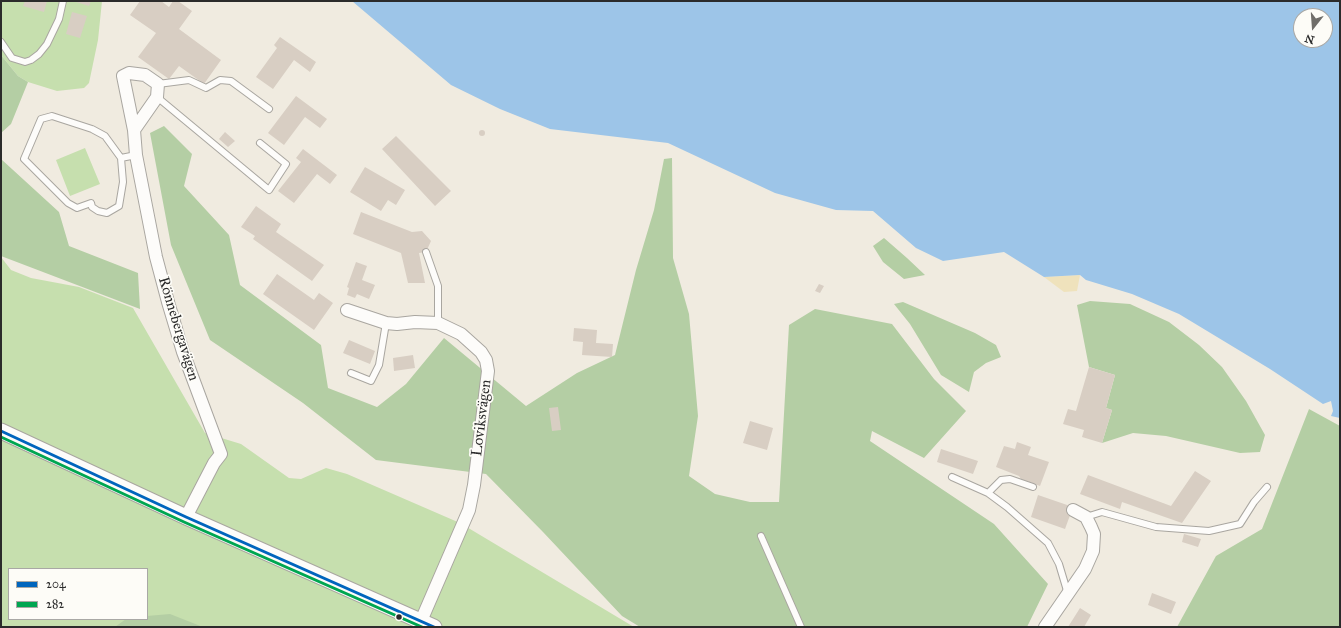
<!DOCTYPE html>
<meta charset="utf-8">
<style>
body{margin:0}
#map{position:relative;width:1341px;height:628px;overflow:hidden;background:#f0ebe0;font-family:"IM FELL Great Primer",serif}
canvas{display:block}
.frame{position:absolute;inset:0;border:2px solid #2b2b2b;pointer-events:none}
.legend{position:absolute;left:8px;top:568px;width:140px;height:52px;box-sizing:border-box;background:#fdfcf7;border:1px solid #a9a8a5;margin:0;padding:5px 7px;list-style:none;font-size:12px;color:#2b2b2b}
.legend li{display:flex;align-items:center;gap:8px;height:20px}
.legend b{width:20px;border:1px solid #a9a8a5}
.north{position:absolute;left:1293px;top:8px;width:40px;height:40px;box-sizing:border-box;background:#fdfcf7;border:1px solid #a9a8a5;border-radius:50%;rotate:197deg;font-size:11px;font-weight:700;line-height:16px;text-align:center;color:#2b2b2b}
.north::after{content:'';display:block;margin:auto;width:14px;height:18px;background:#706e6a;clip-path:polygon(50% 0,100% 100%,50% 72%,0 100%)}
</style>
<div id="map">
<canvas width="1341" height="628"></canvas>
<div class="frame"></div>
<ul class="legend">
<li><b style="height:5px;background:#0065bd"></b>204</li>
<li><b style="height:5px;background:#00a651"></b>282</li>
</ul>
<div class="north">N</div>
</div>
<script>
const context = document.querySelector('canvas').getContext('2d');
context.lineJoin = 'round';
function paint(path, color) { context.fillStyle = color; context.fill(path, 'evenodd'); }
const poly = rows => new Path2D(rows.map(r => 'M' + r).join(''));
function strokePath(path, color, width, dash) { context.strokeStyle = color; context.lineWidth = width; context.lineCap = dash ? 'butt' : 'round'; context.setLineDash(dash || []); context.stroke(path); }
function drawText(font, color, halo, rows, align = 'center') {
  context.font = font + ' "IM FELL Great Primer",serif'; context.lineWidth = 3.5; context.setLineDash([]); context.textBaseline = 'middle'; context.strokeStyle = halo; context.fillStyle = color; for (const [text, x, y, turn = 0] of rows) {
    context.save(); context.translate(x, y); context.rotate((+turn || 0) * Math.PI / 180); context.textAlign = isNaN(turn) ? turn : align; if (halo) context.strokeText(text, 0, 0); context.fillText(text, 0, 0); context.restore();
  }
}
const green = poly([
 [1,1,102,1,98,40,89,83,84,88,57,91,28,82,18,76,1,55],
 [85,148,100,184,70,196,56,160],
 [1,257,11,270,31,278,79,287,133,308,205,433,241,444,289,478,301,479,326,468,347,474,460,523,634,627,1,627],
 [9,569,147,569,147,619,9,619]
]);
const forest = poly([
 [1,55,18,76,28,82,11,124,1,133],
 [164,126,192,154,184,186,229,235,240,285,321,345,328,388,377,407,406,384,444,338,526,406,577,373,615,355,636,270,654,210,664,159,672,158,673,258,689,314,698,416,689,476,715,494,750,502,779,502,789,325,815,309,892,324,934,379,966,411,924,458,872,431,870,441,994,524,1048,584,1027,627,640,627,622,616,543,532,486,474,376,460,303,403,210,340,171,245,150,133],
 [1,159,59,212,69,246,138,273,140,309,1,256],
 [884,238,907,258,925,275,904,279,883,262,873,246],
 [1090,301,1130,304,1169,322,1199,345,1222,367,1246,401,1265,435,1260,452,1240,453,1166,436,1133,433,1102,443,1112,410,1106,408,1115,375,1089,367,1077,305],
 [903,302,975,333,996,345,1001,357,986,363,974,372,969,392,941,375,910,324,894,304],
 [1309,409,1340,426,1340,627,1177,627,1216,556,1262,529],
 [170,614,203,627,115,627,126,619,147,619,147,616]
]);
const sand = poly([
 [1080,275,1077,291,1064,292,1044,277]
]);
const water = poly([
 [352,1,1340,1,1340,418,1331,416,1333,411,1331,401,1323,404,1270,369,1179,314,1132,294,1086,280,1080,275,1044,277,1004,252,943,261,916,248,873,211,836,210,775,193,668,143,550,129,500,109,451,85],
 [1301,16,1325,16,1325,40,1301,40]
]);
const building = poly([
 [25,1,47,1,44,12,23,6],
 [73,1,91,1,89,6],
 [140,1,161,1,169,7,173,1,178,1,192,11,179,29,221,60,204,84,179,66,169,79,138,57,156,33,130,15],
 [72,12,87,16,80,38,66,34],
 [280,37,316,62,310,72,294,60,273,89,256,77,277,48,274,45],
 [296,96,327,119,320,128,305,117,284,145,268,133],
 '479 133a3 3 0 1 1 6 0a3 3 0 1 1-6 0Z',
 [225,132,235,141,228,147,219,139],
 [396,136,451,191,435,206,382,149],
 [303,149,337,175,330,184,317,174,294,203,278,191,301,162,296,158],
 [365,167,405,190,396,205,388,200,381,211,350,192],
 [256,206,281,224,276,232,324,265,312,281,253,239,255,236,241,227],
 [361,212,412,232,422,231,431,241,426,252,419,253,425,283,408,283,401,253,353,234],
 [356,262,367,266,362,280,375,285,369,299,357,294,355,298,347,295,349,288,347,287],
 [277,274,314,300,319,293,333,303,314,330,263,294],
 [819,284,824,286,820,293,815,291],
 [574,328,597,330,596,343,613,344,612,357,582,355,583,342,573,341],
 [349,340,375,351,370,364,343,353],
 [413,355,415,368,394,371,393,358],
 [1089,367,1115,375,1106,408,1112,410,1102,443,1082,437,1084,430,1063,424,1068,409,1076,411],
 [558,407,561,430,552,431,549,408],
 [750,421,773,428,767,450,743,443],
 [1017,442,1031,447,1028,455,1049,462,1040,486,1021,479,1019,476,996,467,1004,446,1015,449],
 [941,449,978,461,973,474,937,462],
 [1195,471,1211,481,1182,523,1122,502,1120,509,1080,494,1088,475,1171,506],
 [1038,495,1073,507,1065,529,1031,517],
 [1184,534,1201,539,1198,547,1182,542],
 [1152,593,1176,602,1171,614,1148,605],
 [1080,608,1091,615,1084,627,1068,627]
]);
const service = poly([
 [1,42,12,58,25,62,31,60,39,54,47,44,59,19,63,1],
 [158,84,189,80,206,88,220,80,231,81,269,109],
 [157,97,269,190,286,164,260,143],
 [121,158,105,136,92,129,52,116,41,119,24,159,68,203,77,208,91,203,92,207,98,211,107,213,119,206,123,182,121,158,136,155],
 [426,252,438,286,438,323],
 [351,373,371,381,379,365,386,323],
 [952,477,988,493,1007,507,1048,543,1059,564,1068,594],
 [988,493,1001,480,1010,479,1033,487],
 [1086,517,1102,512,1156,527,1209,531,1240,524,1254,502,1267,487],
 [761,536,801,627]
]);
const minor = poly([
 [134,130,123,76,129,73,145,75,158,84,157,97,134,130,136,155,156,257,168,302,183,352,221,454,214,463,186,517],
 [347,310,386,323,397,324,415,322,438,323,461,334,481,352,486,360,488,371,474,485,469,510,421,621],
 [1045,627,1085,569,1093,551,1094,534,1091,527,1086,517,1073,510]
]);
const tertiary = poly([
 [1,431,186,517,434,627]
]);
const bus1 = poly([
 [1,431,186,517,434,627]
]);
const bus2 = poly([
 [1,437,184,522,422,627]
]);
const markers = [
 [399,617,3.5,"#2b2b2b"]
];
const streetNames = [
 ["Rönnebergavägen",178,329,73],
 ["Loviksvägen",482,418,-83]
];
paint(green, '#c6dfae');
paint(forest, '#b4cea4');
paint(sand, '#efe2bc');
paint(water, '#9dc5e8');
paint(building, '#d8cec3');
strokePath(service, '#a9a6a0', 8);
strokePath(minor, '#a9a6a0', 14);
strokePath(tertiary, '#a9a6a0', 17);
strokePath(service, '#fdfcfa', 6);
strokePath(minor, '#fdfcfa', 12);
strokePath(tertiary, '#fdfcfa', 15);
strokePath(bus1, '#0065bd', 3);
strokePath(bus2, '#00a651', 3);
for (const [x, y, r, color] of markers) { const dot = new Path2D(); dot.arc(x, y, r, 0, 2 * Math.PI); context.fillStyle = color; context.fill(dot); strokePath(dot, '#fdfcf7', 1.5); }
drawText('15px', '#2b2b2b', '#fdfcf7', streetNames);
</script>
